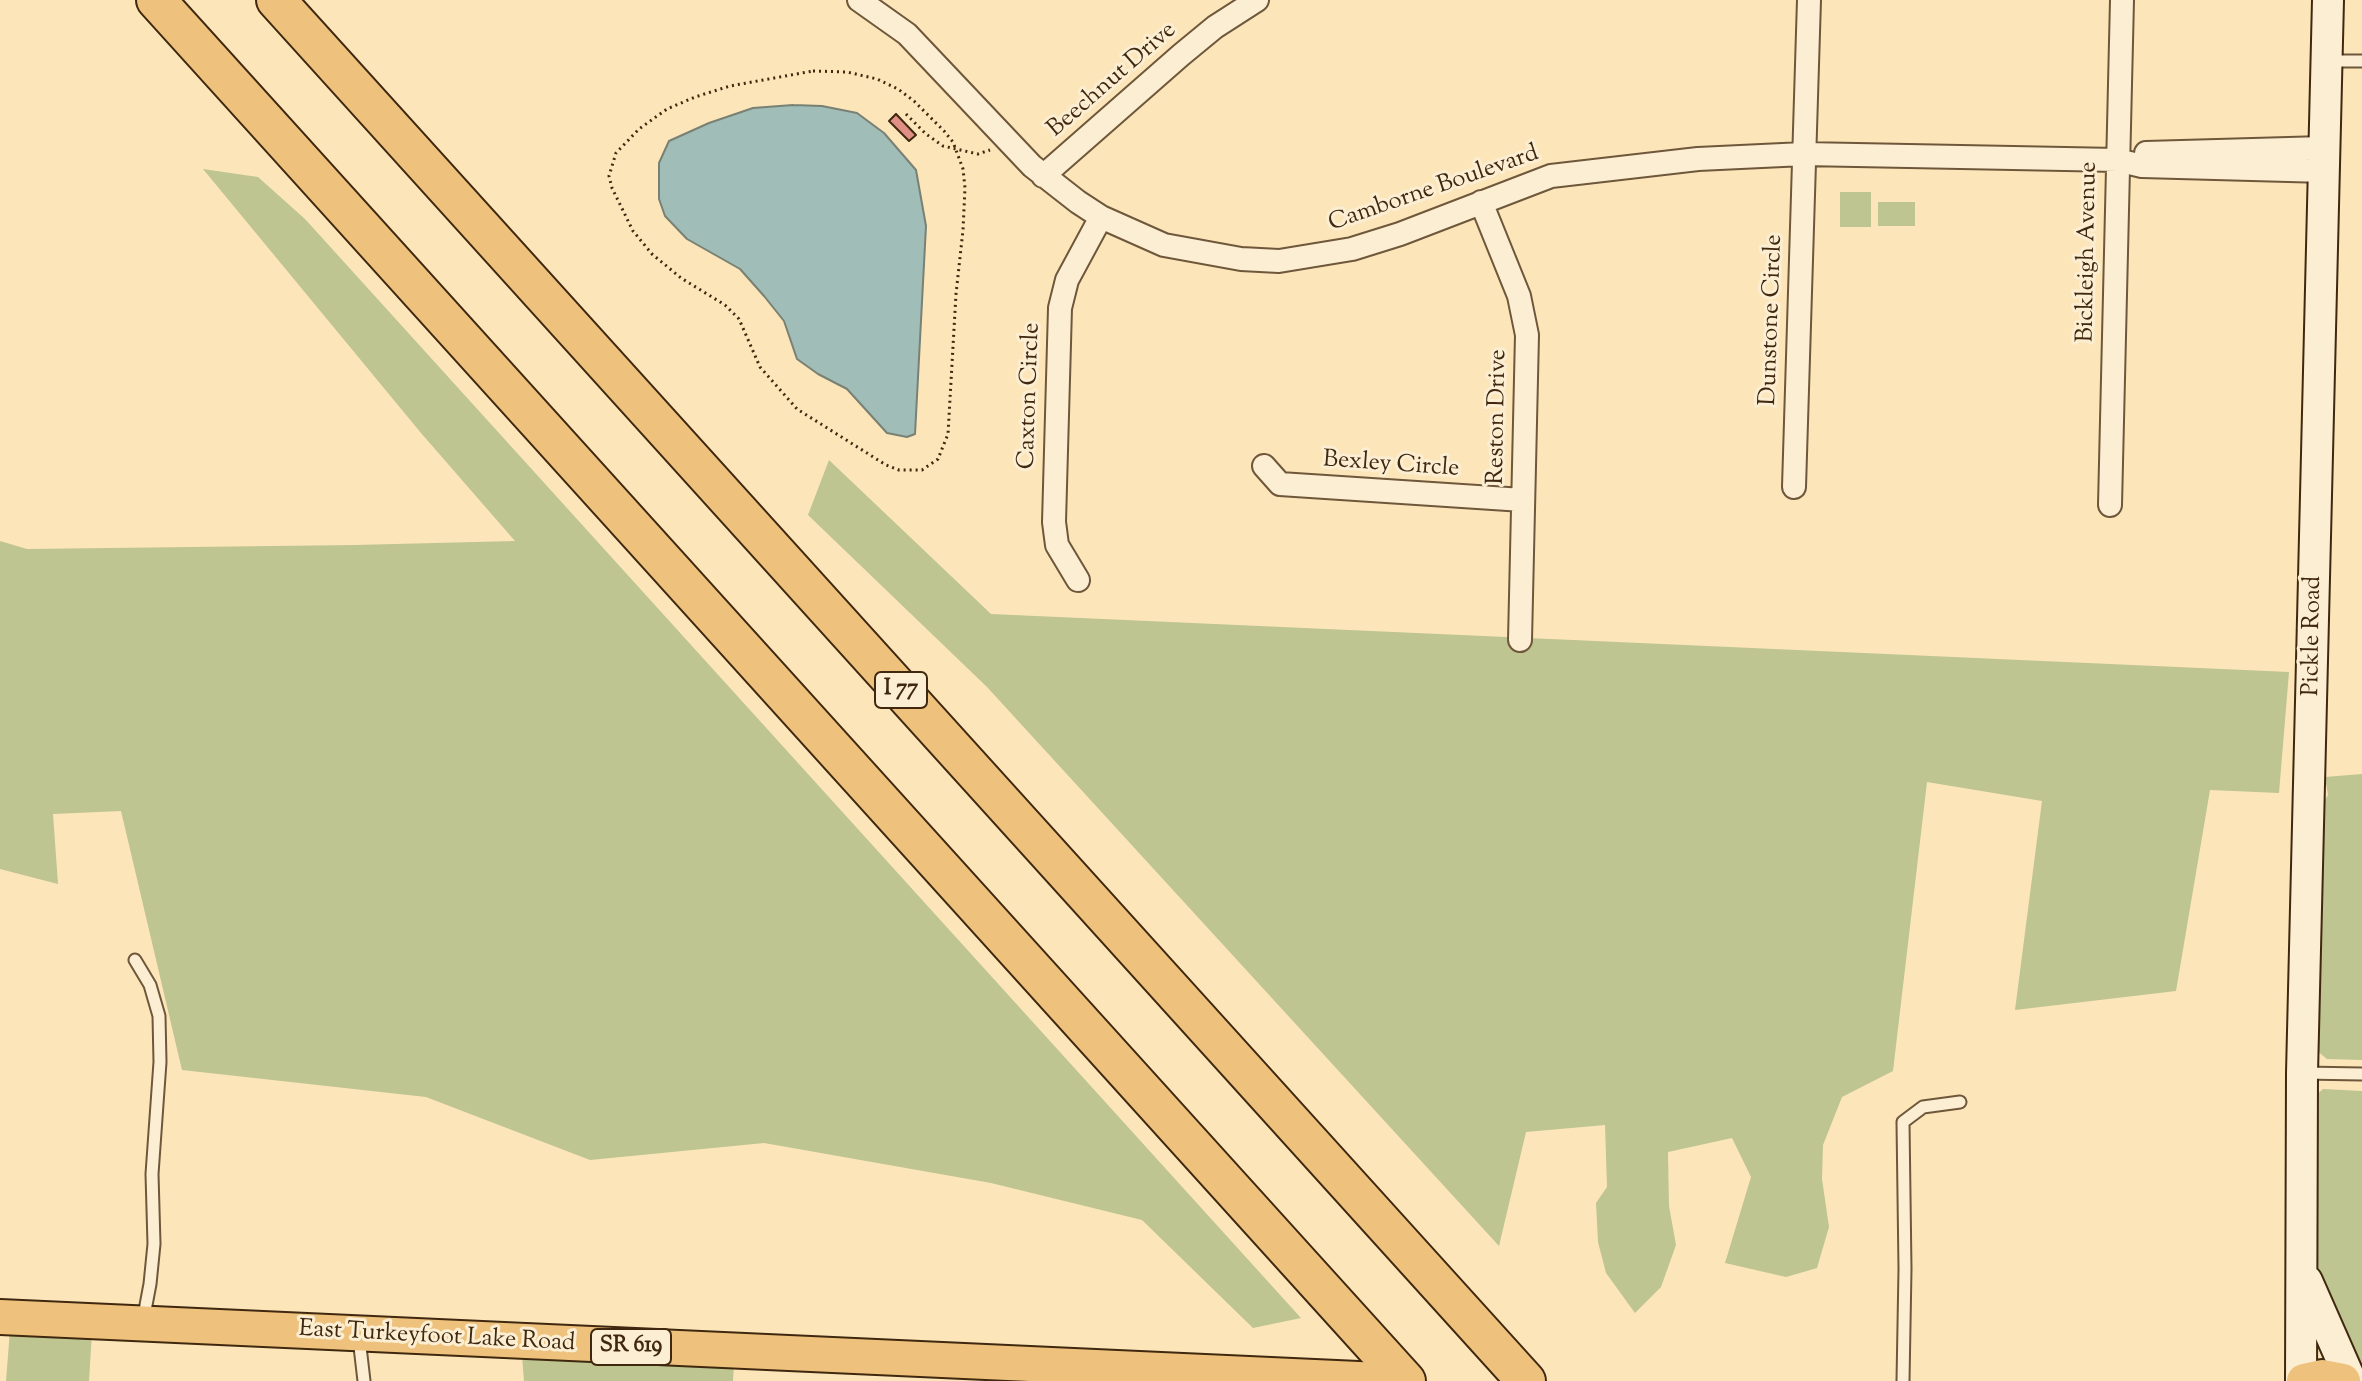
<!DOCTYPE html>
<style>
body{margin:0}
canvas{display:block;background:#fbe5b9}
</style>
<canvas width="2362" height="1381"></canvas>
<script>
const context = document.querySelector('canvas').getContext('2d');
context.lineJoin = 'round';
function paint(path, color) { context.fillStyle = color; context.fill(path, 'evenodd'); }
const poly = rows => new Path2D(rows.map(r => 'M' + r).join(''));
function strokePath(path, color, width, dash) { context.strokeStyle = color; context.lineWidth = width; context.lineCap = dash ? 'butt' : 'round'; context.setLineDash(dash || []); context.stroke(path); }
function drawText(font, color, halo, rows, align = 'center') {
  context.font = font + ' "Sorts Mill Goudy",serif'; context.lineWidth = 6; context.setLineDash([]); context.textBaseline = 'middle'; context.strokeStyle = halo; context.fillStyle = color; for (const [text, x, y, turn = 0] of rows) {
    context.save(); context.translate(x, y); context.rotate((+turn || 0) * Math.PI / 180); context.textAlign = isNaN(turn) ? turn : align; if (halo) context.strokeText(text, 0, 0); context.fillText(text, 0, 0); context.restore();
  }
}
const green = poly([
 [203,169,258,177,305,219,1301,1318,1253,1328,1142,1220,991,1183,764,1143,590,1160,426,1097,182,1070,121,811,53,814,58,884,0,869,0,541,27,549,355,545,515,541,421,433],
 [1840,192,1871,192,1871,227,1840,227],
 [1878,202,1915,202,1915,226,1878,226],
 [829,460,991,614,2289,672,2279,793,2210,790,2176,991,2015,1010,2042,801,1927,782,1893,1071,1842,1097,1823,1145,1822,1179,1829,1227,1817,1268,1786,1277,1725,1263,1751,1177,1732,1138,1668,1152,1669,1206,1676,1245,1661,1287,1635,1313,1606,1273,1598,1242,1596,1203,1607,1187,1605,1125,1526,1132,1499,1246,987,687,808,515],
 [2362,774,2362,1060,2327,1059,2316,1050,2318,811,2328,795,2325,777],
 [2323,1089,2362,1091,2362,1374,2317,1274,2308,1221,2314,1097],
 [10,1330,92,1332,89,1381,6,1381],
 [522,1355,734,1363,733,1381,524,1381]
]);
const water = poly([
 [793,105,822,106,857,113,884,133,916,170,926,226,915,434,907,437,887,433,847,389,818,374,797,359,784,321,764,296,740,269,687,239,665,216,659,199,659,163,669,141,709,123,753,108,793,105]
]);
const building = poly([
 [896,114,916,135,909,141,889,121,896,114]
]);
const path = poly([
 [813,71,847,72,877,79,898,89,914,101,944,131,953,142,963,169,965,188,963,230,956,294,948,434,938,459,922,470,899,470,886,465,797,409,760,367,739,319,725,305,681,278,652,254,633,231,612,188,609,176,616,153,639,129,667,109,695,97,730,86,813,71],
 [906,114,926,134,943,146,978,154,990,150]
]);
const lane = poly([
 [2327,61,2362,61],
 [135,960,150,985,159,1016,160,1062,152,1174,154,1244,150,1284,143,1321],
 [2303,1073,2362,1074],
 [359,1338,364,1381],
 [1903,1381,1905,1269,1903,1122,1923,1107,1960,1102]
]);
const street = poly([
 [859,0,907,34,1032,166,1078,202,1101,217,1164,245,1241,259,1279,261,1352,249,1400,234,1551,176,1698,159,1804,154,2117,160,2142,166,2325,171],
 [2146,153,2324,148],
 [1043,176,1181,55,1215,27,1257,0],
 [1481,202,1519,296,1527,335,1520,640],
 [1264,466,1280,484,1523,500],
 [1794,487,1809,0],
 [2110,505,2122,0],
 [1078,580,1057,545,1054,522,1060,308,1067,280,1101,217]
]);
const secondary = poly([
 [2307,1281,2351,1381],
 [2301,1381,2302,1073,2328,0]
]);
const primary = poly([
 [0,1317,1402,1381],
 [2304,1381,2322,1377,2343,1381]
]);
const highway = poly([
 [156,0,1406,1381],
 [276,0,1526,1381]
]);
const shields = [
 [901,690,52],
 [631,1347,80]
];
const shieldNames = [
 ["I 77",901,690],
 ["SR 619",631,1347]
];
const streetNames = [
 ["Beechnut Drive",1113,81,-41],
 ["Camborne Boulevard",1434,190,-19],
 ["Bickleigh Avenue",2089,252,-89],
 ["Dunstone Circle",1773,320,-88],
 ["Caxton Circle",1031,396,-88],
 ["Reston Drive",1499,417,-89],
 ["Bexley Circle",1391,466,4],
 ["Pickle Road",2314,636,-89],
 ["East Turkeyfoot Lake Road",437,1338,3]
];
paint(green, '#bec590');
paint(water, '#a0bdb7');
strokePath(water, '#798174', 2);
paint(building, '#df8f83');
strokePath(building, '#3f280f', 2);
strokePath(lane, '#6e573a', 15);
strokePath(street, '#6e573a', 26);
strokePath(secondary, '#3f280f', 34);
strokePath(primary, '#3f280f', 38);
strokePath(highway, '#3f280f', 42);
strokePath(path, '#3f280f', 3, [2, 4]);
strokePath(lane, '#fceed2', 11);
strokePath(street, '#fceed2', 22);
strokePath(secondary, '#fceed2', 30);
strokePath(primary, '#eec27c', 34);
strokePath(highway, '#eec27c', 38);
for (const [x, y, w] of shields) { const box = new Path2D(); box.roundRect(x - w / 2, y - 18, w, 36, 6); context.fillStyle = '#fceed2'; context.fill(box); strokePath(box, '#3f280f', 2); }
drawText('bold 22px', '#3f280f', null, shieldNames);
drawText('24px', '#3f280f', '#fceed2', streetNames);
</script>
